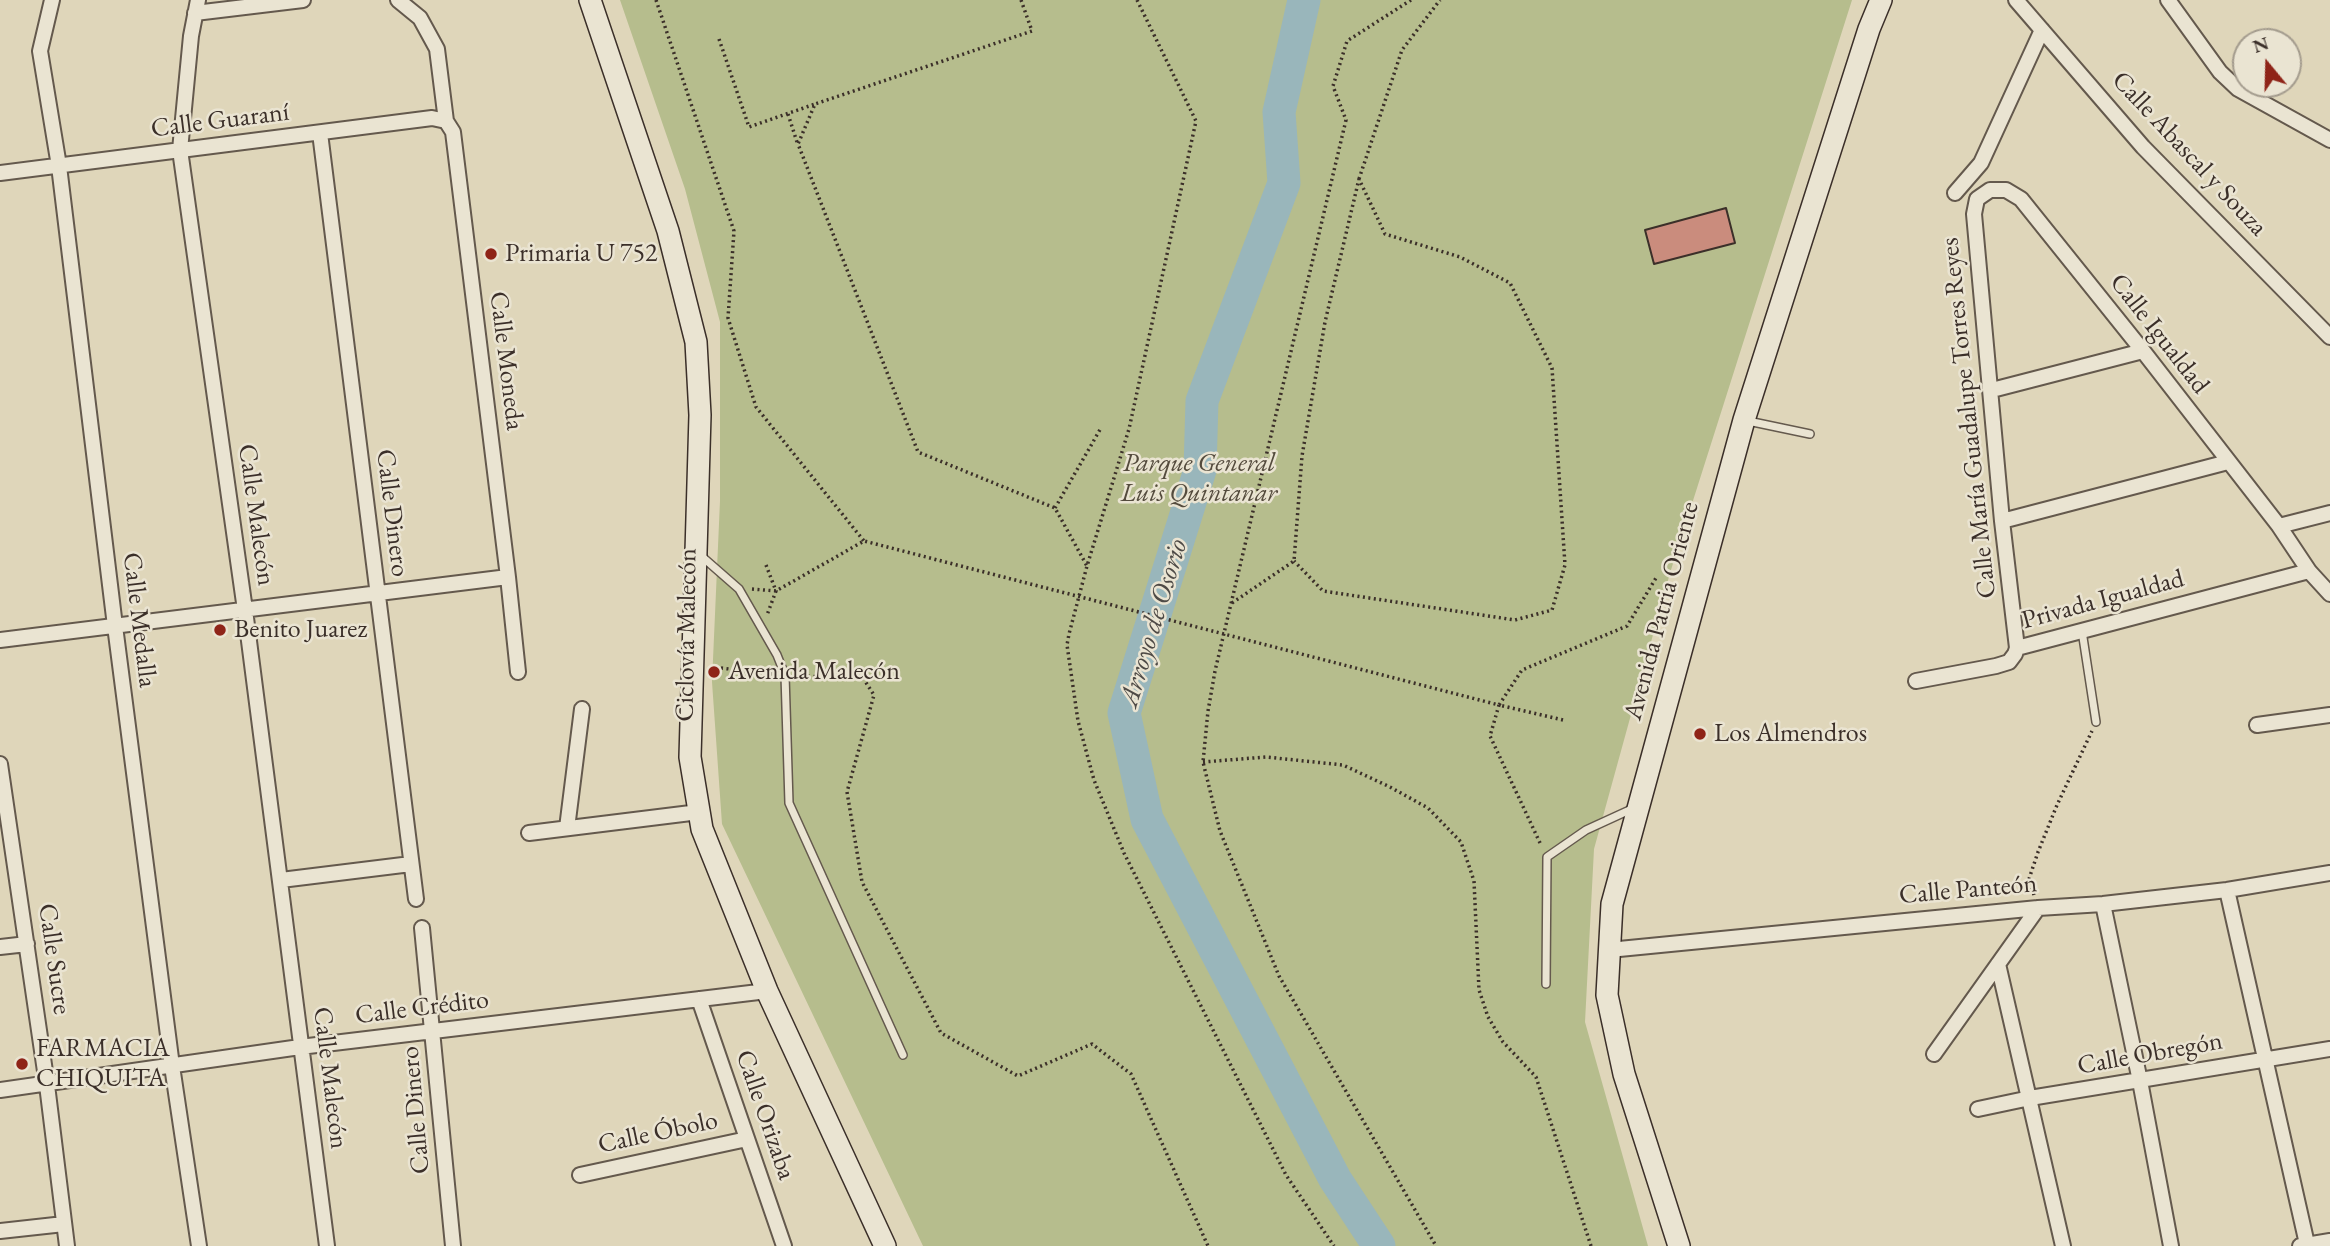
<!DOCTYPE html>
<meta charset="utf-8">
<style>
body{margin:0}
#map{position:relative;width:2330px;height:1246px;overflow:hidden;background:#dfd6ba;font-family:"EB Garamond",serif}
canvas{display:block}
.north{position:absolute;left:2232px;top:28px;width:70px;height:70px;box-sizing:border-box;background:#eae4d2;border:2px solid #a49c8e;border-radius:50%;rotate:341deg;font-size:19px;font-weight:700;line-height:28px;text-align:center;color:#3b2f29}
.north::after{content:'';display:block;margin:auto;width:24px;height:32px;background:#8f2418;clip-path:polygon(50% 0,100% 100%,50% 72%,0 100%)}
</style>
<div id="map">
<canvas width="2330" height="1246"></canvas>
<div class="north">N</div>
</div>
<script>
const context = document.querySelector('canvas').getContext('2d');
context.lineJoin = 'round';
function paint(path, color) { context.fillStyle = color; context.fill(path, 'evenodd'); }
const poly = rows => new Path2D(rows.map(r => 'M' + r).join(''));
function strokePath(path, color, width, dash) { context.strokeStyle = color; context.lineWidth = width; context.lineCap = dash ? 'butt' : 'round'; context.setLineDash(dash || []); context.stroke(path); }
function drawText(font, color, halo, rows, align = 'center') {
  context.font = font + ' "EB Garamond",serif'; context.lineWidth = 5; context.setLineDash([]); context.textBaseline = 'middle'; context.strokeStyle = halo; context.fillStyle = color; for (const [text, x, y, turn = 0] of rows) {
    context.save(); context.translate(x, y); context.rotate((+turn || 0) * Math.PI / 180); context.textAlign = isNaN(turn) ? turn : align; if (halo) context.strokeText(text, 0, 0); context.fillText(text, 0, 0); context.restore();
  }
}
const green = poly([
 [620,0,1852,0,1670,573,1594,849,1585,1022,1648,1246,923,1246,722,824,712,682,720,501,720,322,685,189]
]);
const river = poly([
 [1304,0,1279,112,1284,183,1202,401,1200,470,1124,713,1147,819,1335,1179,1379,1246]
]);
const building = poly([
 [1726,208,1735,243,1654,264,1645,230,1726,208]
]);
const path = poly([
 [656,0,734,231,728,318,756,407,864,541],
 [1021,0,1032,31,815,104,798,144,918,452,1055,508,1087,566],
 [1137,0,1196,121,1129,429,1087,566,1069,634,1067,645,1078,721,1094,780,1124,853,1286,1175,1334,1246],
 [1411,0,1347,41,1333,86,1346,120,1215,671,1208,711,1203,762,1220,831,1279,976,1436,1246],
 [719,39,749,127,815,104],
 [788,114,797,142],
 [1359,179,1402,50,1440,0],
 [1055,508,1101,428],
 [766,565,776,591,767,615],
 [752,589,776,591,864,541,1499,705,1490,736,1541,845],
 [1232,603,1294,561,1302,456,1325,322,1359,179,1385,234,1460,257,1510,283,1552,368,1565,565,1552,610,1515,620,1323,591,1294,561],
 [721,668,772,674],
 [797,676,863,678,874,695,847,792,862,882,941,1033,1018,1076,1092,1044,1131,1074,1208,1246],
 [1563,720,1499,705,1522,670,1627,626,1656,578],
 [1203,762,1266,757,1343,765,1390,787,1428,808,1461,842,1474,881,1479,990,1488,1017,1503,1042,1536,1077,1591,1246],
 [2034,895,2029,879,2038,852,2057,805,2092,731]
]);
const lane = poly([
 [1748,421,1810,434],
 [699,554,739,589,777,655,785,675,789,803,903,1055],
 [2082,631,2096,722],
 [1546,984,1547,857,1586,830,1634,808]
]);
const street = poly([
 [52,0,40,51,59,166,115,626,172,1066,199,1246],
 [198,0,191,36,180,150,245,610,327,1246],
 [398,0,420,18,437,49,446,121,453,132,508,577,518,672],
 [2016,0,2143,147,2330,337],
 [2168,0,2220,72,2238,89,2330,140],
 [195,13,303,0],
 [320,133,416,899],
 [0,173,432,118,446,121],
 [1955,193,1981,163,2042,30],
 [1992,390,2143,351],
 [2002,521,2228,462],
 [2279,526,2330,513],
 [0,640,508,577],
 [2017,648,2002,521,1974,214,1977,199,1990,190,2006,190,2021,199,2143,351,2279,526,2309,571,2330,594],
 [1916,681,1996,666,2009,662,2015,654,2017,648,2309,571],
 [2257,725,2330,715],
 [0,764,47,1085,67,1246],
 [567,828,582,709],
 [529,833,699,812],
 [281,880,411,864],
 [2227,890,2307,1244],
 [2103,904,2140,1081,2171,1246],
 [422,928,453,1246],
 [0,947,27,944],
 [1609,950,2038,908,2103,904,2227,890,2330,873],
 [1998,964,2063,1246],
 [699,999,784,1246],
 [1934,1054,2038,908],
 [0,1090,300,1047,767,991],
 [1978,1109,2030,1098,2330,1049],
 [580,1175,747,1139],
 [0,1231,64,1224],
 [2300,1246,2330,1241]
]);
const secondary = poly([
 [590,0,668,231,696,342,700,415,690,757,702,829,767,991,885,1246],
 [1679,1246,1624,1074,1607,995,1612,904,1744,420,1869,29,1881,0]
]);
const markers = [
 [491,254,7,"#8f2418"],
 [220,630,7,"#8f2418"],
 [714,672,7,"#8f2418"],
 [1700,734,7,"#8f2418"],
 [22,1064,7,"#8f2418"]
];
const streetNames = [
 ["Calle Guaraní",220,121,-7],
 ["Calle Abascal y Souza",2189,154,47],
 ["Calle Igualdad",2159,334,52],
 ["Calle Moneda",506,361,83],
 ["Calle María Guadalupe Torres Reyes",1969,418,-96],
 ["Calle Dinero",392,513,83],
 ["Calle Malecón",256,515,82],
 ["Privada Igualdad",2103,600,-15],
 ["Avenida Patria Oriente",1662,611,-75],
 ["Calle Medalla",139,620,83],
 ["Ciclovía Malecón",687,635,-89],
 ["Calle Panteón",1968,890,-5],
 ["Calle Sucre",54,959,82],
 ["Calle Crédito",422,1008,-7],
 ["Calle Obregón",2150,1054,-10],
 ["Calle Malecón",330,1078,83],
 ["Calle Dinero",416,1110,-95],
 ["Calle Orizaba",765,1115,71],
 ["Calle Óbolo",658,1133,-12]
];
const poiNames = [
 ["Primaria U 752",505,254],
 ["Benito Juarez",234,630],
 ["Avenida Malecón",728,672],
 ["Los Almendros",1714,734],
 ["FARMACIA",36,1049],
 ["CHIQUITA",36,1079]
];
const parkNames = [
 ["Parque General",1199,464],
 ["Luis Quintanar",1199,494]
];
const waterNames = [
 ["Arroyo de Osorio",1154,623,-73]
];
paint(green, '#b6bd8d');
strokePath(river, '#99b6bb', 33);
paint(building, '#ca8c7d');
strokePath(building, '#3b2f29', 2);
strokePath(lane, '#64594d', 10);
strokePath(street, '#64594d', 18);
strokePath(secondary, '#3b2f29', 24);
strokePath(path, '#3b2f29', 3.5, [2, 3.5]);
strokePath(lane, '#eae4d2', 7);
strokePath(street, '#eae4d2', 14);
strokePath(secondary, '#eae4d2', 21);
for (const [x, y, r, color] of markers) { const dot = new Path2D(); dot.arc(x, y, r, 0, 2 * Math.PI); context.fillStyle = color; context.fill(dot); strokePath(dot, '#eae4d2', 2.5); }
drawText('26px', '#3b2f29', '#eae4d2', streetNames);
drawText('26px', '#3b2f29', '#eae4d2', poiNames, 'left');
drawText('italic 26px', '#544b3d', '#eae4d2', parkNames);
drawText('italic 28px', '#4e4a46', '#eae4d2', waterNames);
</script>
